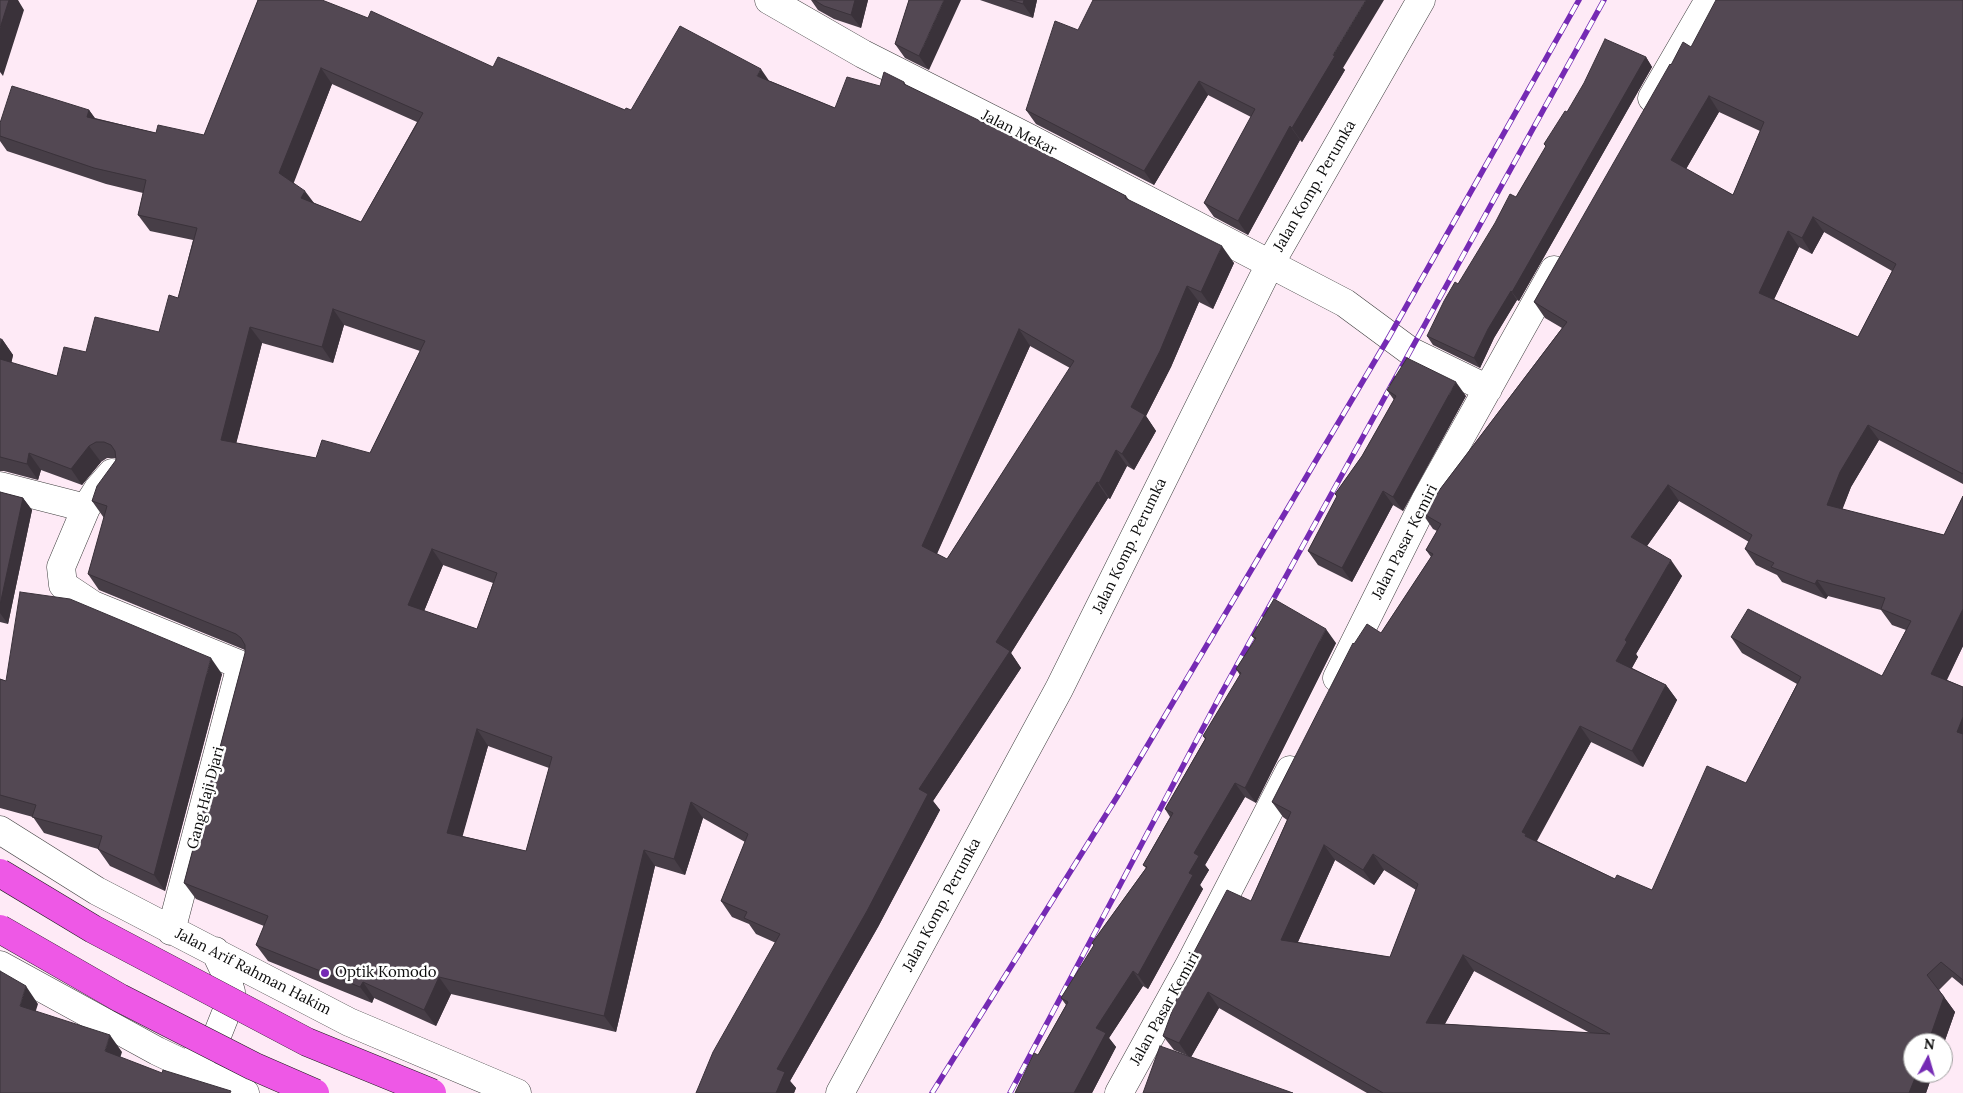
<!DOCTYPE html>
<style>
body{margin:0}
#map{position:relative;width:1963px;height:1093px;overflow:hidden;background:#feeaf6;font-family:Lora,serif}
canvas{display:block}
.north{position:absolute;left:1903px;top:1033px;width:50px;height:50px;box-sizing:border-box;background:#fff;border:1px solid #9d9d9d;border-radius:50%;rotate:6deg;font-size:14px;font-weight:700;line-height:20px;text-align:center;color:#0b0b0b}
.north::after{content:'';display:block;margin:auto;width:18px;height:22px;background:#752ab4;clip-path:polygon(50% 0,100% 100%,50% 72%,0 100%)}
</style>
<div id="map">
<canvas width="1963" height="1093"></canvas>
<div class="north">N</div>
</div>
<script>
const context = document.querySelector('canvas').getContext('2d');
context.lineJoin = 'round';
const poly = rows => new Path2D(rows.map(r => 'M' + r).join(''));
function strokePath(path, color, width, dash) { context.strokeStyle = color; context.lineWidth = width; context.lineCap = dash ? 'butt' : 'round'; context.setLineDash(dash || []); context.stroke(path); }
function paint(path, color) { context.fillStyle = color; context.fill(path, 'evenodd'); }
function drawText(font, color, halo, rows, align = 'center') {
  context.font = font + ' Lora,serif'; context.lineWidth = 5; context.setLineDash([]); context.textBaseline = 'middle'; context.strokeStyle = halo; context.fillStyle = color; for (const [text, x, y, turn = 0] of rows) {
    context.save(); context.translate(x, y); context.rotate((+turn || 0) * Math.PI / 180); context.textAlign = isNaN(turn) ? turn : align; if (halo) context.strokeText(text, 0, 0); context.fillText(text, 0, 0); context.restore();
  }
}
const minor = poly([
 [769,0,863,54,1023,135,1345,303,1410,351,1488,389],
 [1652,98,1709,0],
 [112,473,98,489,86,508,61,567,63,585,93,605,241,665,171,931],
 [0,486,86,508],
 [1337,678,1426,499,1554,270],
 [0,830,97,891,349,1022,517,1093],
 [0,965,157,1051,245,1093],
 [195,1058,202,1056,216,1038,226,1013,231,992,225,972,215,951],
 [840,1093,1059,689,1270,264,1421,0],
 [1119,1093,1190,964,1290,770]
]);
const rail = poly([
 [932,1093,1117,797,1389,337,1579,0],
 [1010,1093,1221,694,1604,0]
]);
const highwayBridge = poly([
 [0,873,93,929,307,1042,432,1093],
 [0,929,120,998,253,1066,315,1093]
]);
const wall = poly([
 [258,0,493,67,625,110,631,110,770,81,835,108,880,86,904,82,906,85,1126,196,1129,200,1234,263,1213,309,1199,302,1171,367,1146,416,1156,431,1134,470,1127,466,1110,499,1108,498,1011,653,1021,668,933,801,940,810,878,927,790,1081,796,1088,794,1093,696,1093,776,943,756,934,749,924,732,917,721,901,745,842,703,818,685,875,655,866,616,1032,451,994,436,1026,374,998,372,1003,268,961,256,945,264,926,196,899,184,883,245,653,245,650,99,590,88,574,104,518,92,501,116,460,116,458,107,458,101,462,82,485,41,470,38,480,4,471,0,471,0,338,2,339,13,355,11,363,57,376,86,352,159,332,178,298,193,240,150,231,138,215,143,193,106,184,7,151,0,141,0,123,89,110,95,118,156,133,204,135],
 [332,84,417,122,361,222,314,203,293,183],
 [344,325,420,351,370,453,316,458,236,443,262,343,333,363],
 [1030,346,1070,368,947,559,937,554],
 [443,565,493,583,477,629,424,611],
 [488,746,549,768,526,851,462,836],
 [811,0,868,0,861,28,834,19,818,10],
 [909,0,929,70,905,58,895,44],
 [980,0,1037,0,1033,18],
 [1963,0,1963,484,1879,440,1851,487,1842,509,1944,535,1963,496,1963,646,1947,680,1963,687,1963,986,1952,977,1939,990,1955,1012,1943,1046,1943,1043,1913,1073,1933,1073,1926,1093,1367,1093,1219,1008,1191,1057,1174,1050,1163,1036,1251,901,1287,820,1283,817,1272,802,1354,644,1381,633,1431,557,1426,550,1437,531,1433,529,1422,513,1562,328,1545,318,1534,302,1671,65,1691,47],
 [1719,112,1760,131,1733,195,1686,169],
 [1824,232,1892,271,1858,337,1774,299,1799,247,1812,254],
 [1679,501,1749,542,1745,549,1756,565,1777,575,1782,582,1826,599,1828,596,1881,610,1892,625,1906,630,1882,676,1731,637,1742,653,1797,684,1746,783,1652,890,1615,879,1537,841,1591,742,1643,767,1677,700,1666,685,1632,668,1638,657,1636,654,1682,576,1647,546],
 [1335,860,1374,885,1384,870,1416,890,1390,957,1298,942],
 [1474,971,1590,1033,1445,1024],
 [1078,30,1343,68,1345,70,1302,142,1300,140,1248,235,1214,217,1204,203,1251,117,1208,95,1154,185,1036,124,1026,110],
 [1646,57,1652,67,1519,301,1517,300,1494,338,1480,368,1433,345,1427,336,1458,284,1516,197,1546,147,1544,144,1567,112],
 [1387,390,1466,396,1403,511,1393,505,1352,582,1318,565,1308,551,1337,497,1335,494,1362,456,1394,400],
 [0,492,23,498,32,510,8,624,0,622],
 [1252,636,1336,643,1256,803,1245,797,1205,865,1209,870,1200,885,1203,889,1148,989,1143,986,1109,1038,1116,1047,1092,1093,1015,1093,1038,1055,1066,1005,1061,998,1094,946,1092,943,1146,868,1143,865,1170,817,1165,809,1205,739,1203,736,1240,675,1236,669,1255,640],
 [222,674,165,891,110,866,98,849,44,833,33,817,0,808,0,679,6,681]
]);
const shadedWall = poly([
 [6,0,18,0,24,10,3,76,0,72,0,28],
 [855,0,868,0,861,28,851,15],
 [944,0,961,0,929,70,919,56],
 [1024,0,1037,0,1033,18,1023,4],
 [1366,0,1384,0,1343,68,1345,70,1302,142,1292,128,1333,55],
 [1646,57,1652,67,1519,301,1512,292],
 [321,68,332,84,291,190,279,173],
 [761,69,772,85,757,76],
 [1199,81,1208,95,1154,185,1144,171],
 [1709,96,1719,112,1682,176,1671,160],
 [89,110,100,126,87,117],
 [1290,126,1300,140,1248,235,1238,221],
 [305,191,317,207,301,198],
 [1813,217,1824,232,1812,254,1802,238],
 [1788,231,1799,247,1770,308,1759,293],
 [1222,246,1234,263,1213,309,1201,292],
 [1187,286,1199,302,1171,367,1146,416,1156,431,1134,470,1122,454,1131,407],
 [1511,291,1517,300,1494,338,1480,368,1474,358,1488,329],
 [333,309,344,325,333,363,322,347],
 [250,327,262,343,233,456,221,440],
 [1019,329,1030,346,933,562,922,546],
 [2,339,13,355,9,375,0,362,0,346],
 [1456,382,1466,396,1403,511,1393,497],
 [1868,425,1879,440,1851,487,1838,521,1827,505,1840,472],
 [89,446,101,462,82,485,71,469],
 [1116,450,1127,466,1110,499,1099,483],
 [29,453,41,470,38,480,27,464],
 [1097,482,1108,498,1011,653,1021,668,933,801,940,810,878,927,790,1081,796,1088,794,1093,776,1093,777,1069,919,789,996,642],
 [1668,485,1679,501,1642,553,1631,537],
 [1383,491,1393,505,1352,582,1342,568],
 [23,498,32,510,8,624,0,613,0,605],
 [432,549,443,565,420,621,408,605],
 [1671,560,1682,576,1636,654,1638,657,1627,676,1616,661,1625,640],
 [1817,580,1828,596,1826,599,1815,584],
 [1963,609,1963,646,1942,689,1931,674],
 [1326,629,1336,643,1256,803,1245,788],
 [211,658,222,674,165,891,154,875],
 [1666,685,1677,700,1643,767,1632,751],
 [1963,717,1963,740,1957,732],
 [1580,726,1591,742,1534,845,1522,832],
 [477,729,488,746,459,849,447,833],
 [1235,783,1245,797,1205,865,1209,870,1200,885,1203,889,1148,989,1138,975,1189,873,1194,853],
 [691,802,703,818,685,875,674,859],
 [1324,845,1335,860,1292,955,1281,940],
 [644,850,655,866,616,1032,604,1016],
 [1373,854,1384,870,1374,885,1363,870],
 [1463,955,1474,971,1437,1038,1426,1023],
 [1133,971,1143,986,1109,1038,1116,1047,1092,1093,1074,1093,1096,1028],
 [439,977,451,994,436,1026,424,1010],
 [363,982,374,998,372,1003,360,987],
 [26,986,38,1004,32,1023,20,1006],
 [1208,992,1219,1008,1190,1059,1179,1043],
 [1944,997,1955,1012,1943,1046,1943,1043,1928,1043],
 [110,1035,122,1052,117,1068,105,1051],
 [1917,1073,1933,1073,1926,1093,1909,1093]
]);
const building = poly([
 [0,0,9,0,0,28,0,0],
 [258,0,322,0,368,18,371,11,493,67,498,57,625,110,626,108,631,110,680,26,761,69,757,76,835,108,847,77,880,86,884,72,904,82,904,84,1005,133,1126,196,1125,198,1222,246,1201,292,1187,286,1160,351,1131,407,1145,415,1122,454,1116,450,1099,483,1097,482,996,642,1010,651,919,789,928,794,867,911,777,1069,785,1072,776,1093,696,1093,713,1052,780,934,744,918,747,912,721,901,748,834,691,802,674,859,644,850,604,1016,439,977,424,1010,363,982,360,987,256,945,268,916,184,883,245,653,245,645,241,638,236,634,88,574,107,506,92,501,97,486,116,460,115,451,111,445,104,442,96,442,89,446,71,469,29,453,27,464,0,457,0,359,57,376,64,347,86,352,95,317,159,332,169,295,178,298,197,228,138,215,146,180,94,168,0,136,0,123,12,86,89,110,87,117,156,133,158,125,204,135,258,0],
 [321,68,423,113,361,222,301,198,305,191,279,173,321,68],
 [333,309,425,341,370,453,322,440,316,458,221,440,250,327,322,347,333,309],
 [1019,329,1074,361,947,559,922,546,1019,329],
 [432,549,497,573,477,629,408,605,432,549],
 [477,729,552,757,526,851,447,833,477,729],
 [814,0,855,0,851,15,824,6,814,0],
 [909,0,944,0,919,56,895,44,909,0],
 [1010,0,1024,0,1023,4,1010,0],
 [1093,0,1366,0,1333,55,1335,56,1292,128,1290,126,1238,221,1204,203,1255,109,1199,81,1144,171,1026,110,1055,21,1078,30,1093,0],
 [1716,0,1963,0,1963,474,1868,425,1840,472,1827,505,1944,535,1963,496,1963,609,1931,674,1963,687,1963,717,1957,732,1963,734,1963,980,1941,962,1927,975,1944,997,1928,1043,1913,1043,1913,1073,1917,1073,1909,1093,1383,1093,1208,992,1179,1043,1163,1036,1193,954,1227,890,1251,901,1291,812,1272,802,1353,643,1354,644,1367,624,1381,633,1433,554,1426,550,1441,524,1422,513,1567,322,1534,302,1670,64,1671,65,1683,42,1691,47,1716,0],
 [1709,96,1764,122,1733,195,1671,160,1709,96],
 [1813,217,1896,264,1858,337,1759,293,1788,231,1802,238,1813,217],
 [1668,485,1752,535,1745,549,1774,563,1771,567,1815,584,1817,580,1885,598,1881,609,1911,621,1882,676,1748,609,1731,637,1801,677,1746,783,1707,766,1652,890,1617,875,1615,879,1525,836,1526,834,1522,832,1580,726,1632,751,1666,685,1616,661,1627,642,1625,640,1671,560,1631,537,1668,485],
 [1324,845,1363,870,1373,854,1418,884,1390,957,1281,940,1324,845],
 [1463,955,1610,1034,1426,1023,1463,955],
 [1605,39,1646,57,1512,292,1511,291,1488,329,1474,358,1427,336,1444,301,1455,282,1458,284,1495,223,1510,194,1516,197,1546,146,1544,144,1565,111,1567,112,1584,83,1605,39],
 [1407,358,1456,382,1393,497,1383,491,1342,568,1308,551,1337,496,1335,494,1362,456,1396,396,1387,390,1407,358],
 [0,492,23,498,0,605,0,492],
 [20,592,70,599,211,658,154,875,98,849,102,836,32,817,36,805,0,795,0,679,6,681,20,592],
 [1274,599,1326,629,1245,788,1235,783,1194,853,1199,856,1189,873,1193,875,1138,975,1133,971,1096,1028,1106,1033,1074,1093,1015,1093,1034,1053,1038,1055,1068,1002,1061,998,1094,945,1092,943,1147,867,1143,865,1173,813,1165,809,1206,738,1203,736,1241,673,1236,669,1256,638,1252,636,1274,599],
 [0,971,26,986,20,1006,110,1035,105,1051,162,1073,163,1070,231,1091,230,1093,0,1093,0,971],
 [1160,1046,1293,1093,1143,1093,1160,1046]
]);
const markers = [
 [325,973,5,"#752ab4"]
];
const streetNames = [
 ["Jalan Mekar",1019,133,27],
 ["Jalan Komp. Perumka",1315,186,-60],
 ["Jalan Pasar Kemiri",1405,542,-63],
 ["Jalan Komp. Perumka",1130,546,-64],
 ["Gang Haji Djari",206,798,-75],
 ["Jalan Komp. Perumka",942,905,-62],
 ["Jalan Arif Rahman Hakim",253,972,27],
 ["Jalan Pasar Kemiri",1165,1009,-61]
];
const poiNames = [
 ["Optik Komodo",335,973]
];
strokePath(minor, '#3e3e3e', 29);
strokePath(minor, '#fff', 28);
strokePath(rail, '#752ab4', 5.5);
strokePath(rail, '#fff', 4, [11]);
strokePath(highwayBridge, '#1c1c1c', 29, []);
strokePath(highwayBridge, '#ee58e6', 28);
paint(wall, '#473e47');
paint(shadedWall, '#3a323a');
paint(building, '#534853');
strokePath(building, '#3a323a', 1);
for (const [x, y, r, color] of markers) { const dot = new Path2D(); dot.arc(x, y, r, 0, 2 * Math.PI); context.fillStyle = color; context.fill(dot); strokePath(dot, '#fff', 2); }
drawText('15px', '#0b0b0b', '#fff', streetNames);
drawText('15px', '#0b0b0b', '#fff', poiNames, 'left');
</script>
